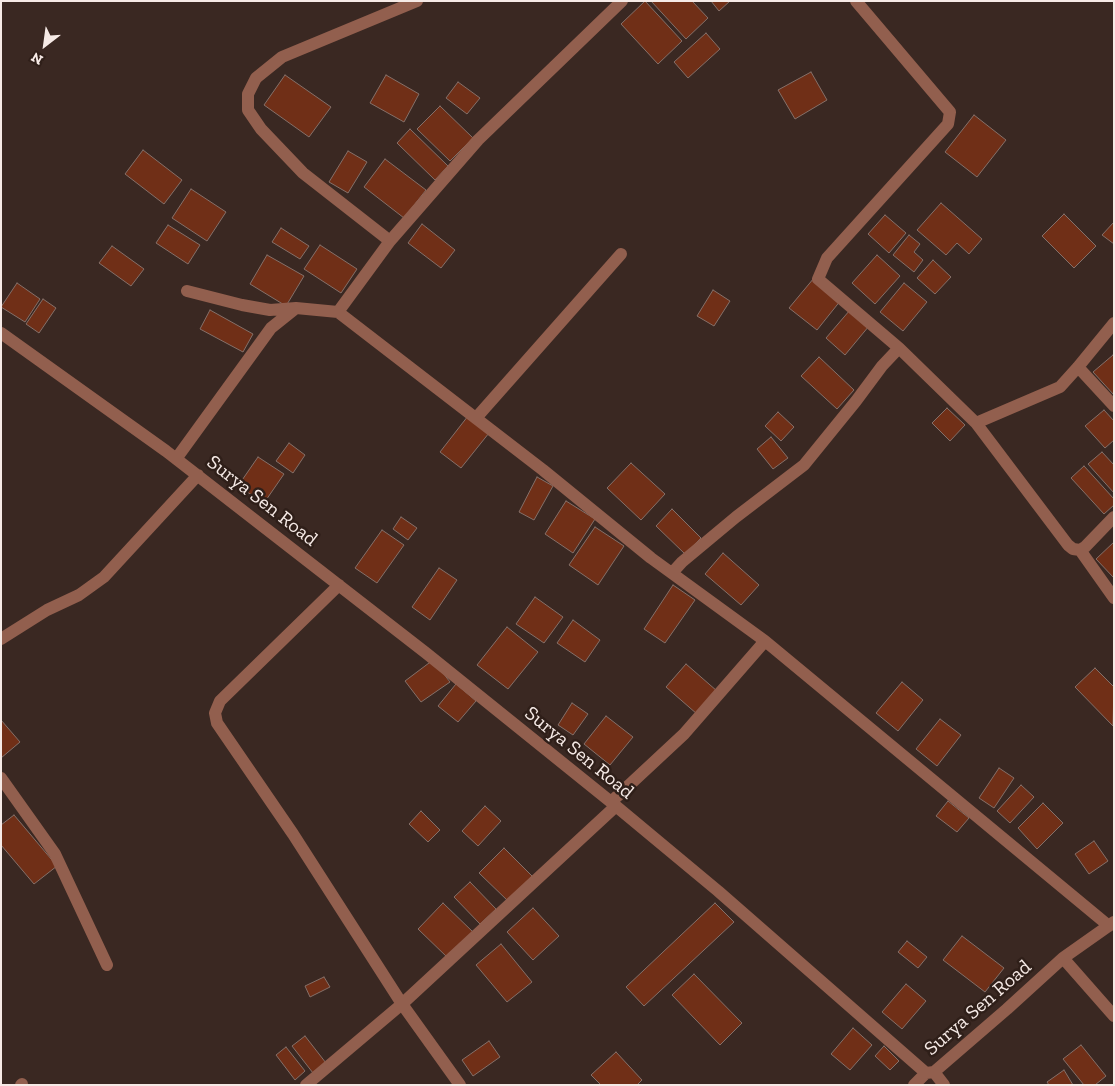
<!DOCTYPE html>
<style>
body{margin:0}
#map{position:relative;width:1115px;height:1086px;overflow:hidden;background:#3a2822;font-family:"Zilla Slab",serif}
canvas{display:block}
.frame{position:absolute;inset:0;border:2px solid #f6eae6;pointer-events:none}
.north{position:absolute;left:20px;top:20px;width:50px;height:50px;-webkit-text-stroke:4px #2f1f19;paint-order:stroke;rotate:210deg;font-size:14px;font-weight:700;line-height:20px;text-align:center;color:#f6eae6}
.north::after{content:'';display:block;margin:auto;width:18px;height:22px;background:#f6eae6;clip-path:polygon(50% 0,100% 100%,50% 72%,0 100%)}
</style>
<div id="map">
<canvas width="1115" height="1086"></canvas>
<div class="frame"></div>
<div class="north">N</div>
</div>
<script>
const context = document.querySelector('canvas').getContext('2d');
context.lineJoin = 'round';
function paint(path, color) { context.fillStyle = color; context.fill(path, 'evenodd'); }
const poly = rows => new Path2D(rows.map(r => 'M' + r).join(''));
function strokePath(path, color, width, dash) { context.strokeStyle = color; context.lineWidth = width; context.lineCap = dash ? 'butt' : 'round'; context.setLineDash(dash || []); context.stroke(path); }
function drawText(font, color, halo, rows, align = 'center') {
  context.font = font + ' "Zilla Slab",serif'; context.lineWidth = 5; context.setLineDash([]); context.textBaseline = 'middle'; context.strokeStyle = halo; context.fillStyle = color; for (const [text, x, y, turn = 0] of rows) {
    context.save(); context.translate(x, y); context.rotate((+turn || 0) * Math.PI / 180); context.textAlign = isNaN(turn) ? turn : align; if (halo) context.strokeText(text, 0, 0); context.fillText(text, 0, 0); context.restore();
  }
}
const building = poly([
 [645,1,682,41,658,64,621,24,645,1],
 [651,1,692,1,708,18,686,39,651,1],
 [711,1,730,1,719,11,711,1],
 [706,33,720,49,688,78,674,62,706,33],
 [811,72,827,100,795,119,778,90,811,72],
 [285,75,331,107,309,137,264,105,285,75],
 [386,75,419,94,404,122,370,103,386,75],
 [458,82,480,98,467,114,446,98,458,82],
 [440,106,473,138,450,161,417,129,440,106],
 [974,115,1006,140,977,177,945,152,974,115],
 [410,129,448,166,435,180,397,143,410,129],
 [143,150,182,180,164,204,125,174,143,150],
 [348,151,367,162,348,193,329,182,348,151],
 [385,159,426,190,404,218,364,187,385,159],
 [191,189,226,212,207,241,172,218,191,189],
 [941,203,982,239,969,254,957,243,946,255,917,230,941,203],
 [1064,214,1096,246,1074,268,1042,236,1064,214],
 [885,215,906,233,889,253,868,234,885,215],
 [1114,222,1114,244,1102,235,1114,222],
 [422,224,455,250,441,268,408,243,422,224],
 [168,225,200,245,188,264,156,243,168,225],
 [281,228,309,246,300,259,272,242,281,228],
 [909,235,920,244,914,252,923,260,914,272,893,255,909,235],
 [320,245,357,269,341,293,304,269,320,245],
 [112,246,144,269,131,286,99,263,112,246],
 [267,255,304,276,286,306,250,284,267,255],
 [877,255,900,276,875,304,852,283,877,255],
 [933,260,951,277,935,294,917,278,933,260],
 [814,278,841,300,817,330,789,308,814,278],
 [17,283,40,299,25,322,1,307,17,283],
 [904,283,927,302,903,331,880,312,904,283],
 [713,290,730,301,714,326,697,316,713,290],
 [43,299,56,308,39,333,26,324,43,299],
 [210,310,253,334,243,352,200,329,210,310],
 [850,310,869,326,845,355,826,338,850,310],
 [1113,355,1114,356,1114,395,1093,372,1113,355],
 [819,357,854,390,837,409,801,376,819,357],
 [947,408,965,425,950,441,932,423,947,408],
 [1104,410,1114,421,1114,440,1105,448,1085,426,1104,410],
 [778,412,794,427,781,441,765,426,778,412],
 [468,416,489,433,461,468,440,452,468,416],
 [771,437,788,458,773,469,757,449,771,437],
 [289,443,305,455,293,473,276,461,289,443],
 [1102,452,1114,465,1114,493,1088,464,1102,452],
 [258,457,284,474,264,503,238,486,258,457],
 [631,463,665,494,641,520,607,488,631,463],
 [1084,466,1114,499,1114,505,1104,514,1071,478,1084,466],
 [537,477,553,486,534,520,519,512,537,477],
 [566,501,595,519,573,553,545,534,566,501],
 [672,509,701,538,685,554,656,526,672,509],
 [401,517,417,528,408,540,393,529,401,517],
 [595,527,624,546,598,585,569,565,595,527],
 [382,530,404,545,377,583,355,568,382,530],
 [1114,542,1114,578,1096,559,1114,542],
 [723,553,759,585,741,605,705,574,723,553],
 [439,568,457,580,430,620,412,607,439,568],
 [673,585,695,600,665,643,644,629,673,585],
 [535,597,563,617,544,643,516,624,535,597],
 [573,620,600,640,585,662,557,643,573,620],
 [507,627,538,652,508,689,477,665,507,627],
 [433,660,450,682,421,702,405,681,433,660],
 [686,664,717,691,697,714,666,687,686,664],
 [1095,668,1114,687,1113,726,1075,687,1095,668],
 [902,682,923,700,898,731,876,713,902,682],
 [456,684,476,701,458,722,438,706,456,684],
 [572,703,588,714,573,735,558,725,572,703],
 [606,716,633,737,610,765,584,744,606,716],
 [940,719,961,735,937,766,916,749,940,719],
 [1,720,20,742,1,758,1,720],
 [999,768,1014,778,994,808,979,798,999,768],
 [1021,785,1034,797,1010,823,997,811,1021,785],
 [948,801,969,818,957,832,936,816,948,801],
 [1043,803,1063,823,1037,849,1018,828,1043,803],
 [485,806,501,821,478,846,462,831,485,806],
 [421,811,440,830,428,842,409,824,421,811],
 [14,815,57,866,34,884,1,845,1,825,14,815],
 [1094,841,1108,861,1089,874,1075,854,1094,841],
 [504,848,532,876,508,901,479,873,504,848],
 [470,882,496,909,480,924,454,897,470,882],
 [443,903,473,932,448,958,418,929,443,903],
 [715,903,734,922,644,1006,626,987,715,903],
 [533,908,559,936,533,960,507,932,533,908],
 [962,936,1004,968,985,992,943,960,962,936],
 [907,941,927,957,918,968,898,952,907,941],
 [501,944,532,982,507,1002,476,965,501,944],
 [694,974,742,1023,720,1045,672,995,694,974],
 [324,977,330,987,310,997,305,986,324,977],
 [906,984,926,1001,902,1029,882,1012,906,984],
 [853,1028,872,1045,850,1070,831,1054,853,1028],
 [305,1036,326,1063,313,1073,292,1046,305,1036],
 [489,1041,500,1057,473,1076,462,1060,489,1041],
 [1081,1045,1106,1076,1095,1085,1084,1085,1063,1059,1081,1045],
 [884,1046,899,1061,890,1070,875,1056,884,1046],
 [286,1047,305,1071,295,1080,276,1055,286,1047],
 [616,1052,642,1080,637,1085,601,1085,591,1075,616,1052],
 [1064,1070,1073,1085,1049,1085,1047,1082,1064,1070]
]);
const minor = poly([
 [622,1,478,140,390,241,338,312,543,470,651,558,765,641],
 [856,1,950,112,948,124,827,258,818,279,899,348,976,423],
 [390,241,303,173,261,129,248,110,248,94,256,78,282,57,417,1],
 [187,291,242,305,270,310,296,308],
 [1114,323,1078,367,1060,387,976,423,1068,545,1073,549,1080,550,1085,547,1114,517],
 [1,333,166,451,426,653,611,802,718,891,926,1073,934,1072,1007,1009,1063,958,1114,922],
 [1078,367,1114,406],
 [476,418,621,254],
 [176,459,271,328,296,308,338,312],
 [1080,550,1114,598],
 [672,573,682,562,736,517,804,465,856,401,882,366,899,348],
 [339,585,220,701,215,713,217,723,293,834,402,1004,460,1085],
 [1,639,47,610,79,595,104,577,198,475],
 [1,778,55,854,107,965],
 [611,802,684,734,765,641,1109,926],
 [1063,958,1114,1016],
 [934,1072,944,1085],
 [21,1085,22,1084],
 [306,1085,402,1004,616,806],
 [914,1085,926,1073]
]);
const streetNames = [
 ["Surya Sen Road",262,501,38],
 ["Surya Sen Road",579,753,39],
 ["Surya Sen Road",978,1008,-41]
];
paint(building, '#702f17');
strokePath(building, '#857069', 1);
strokePath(minor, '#925f4e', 12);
drawText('20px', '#f6eae6', '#2f1f19', streetNames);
</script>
